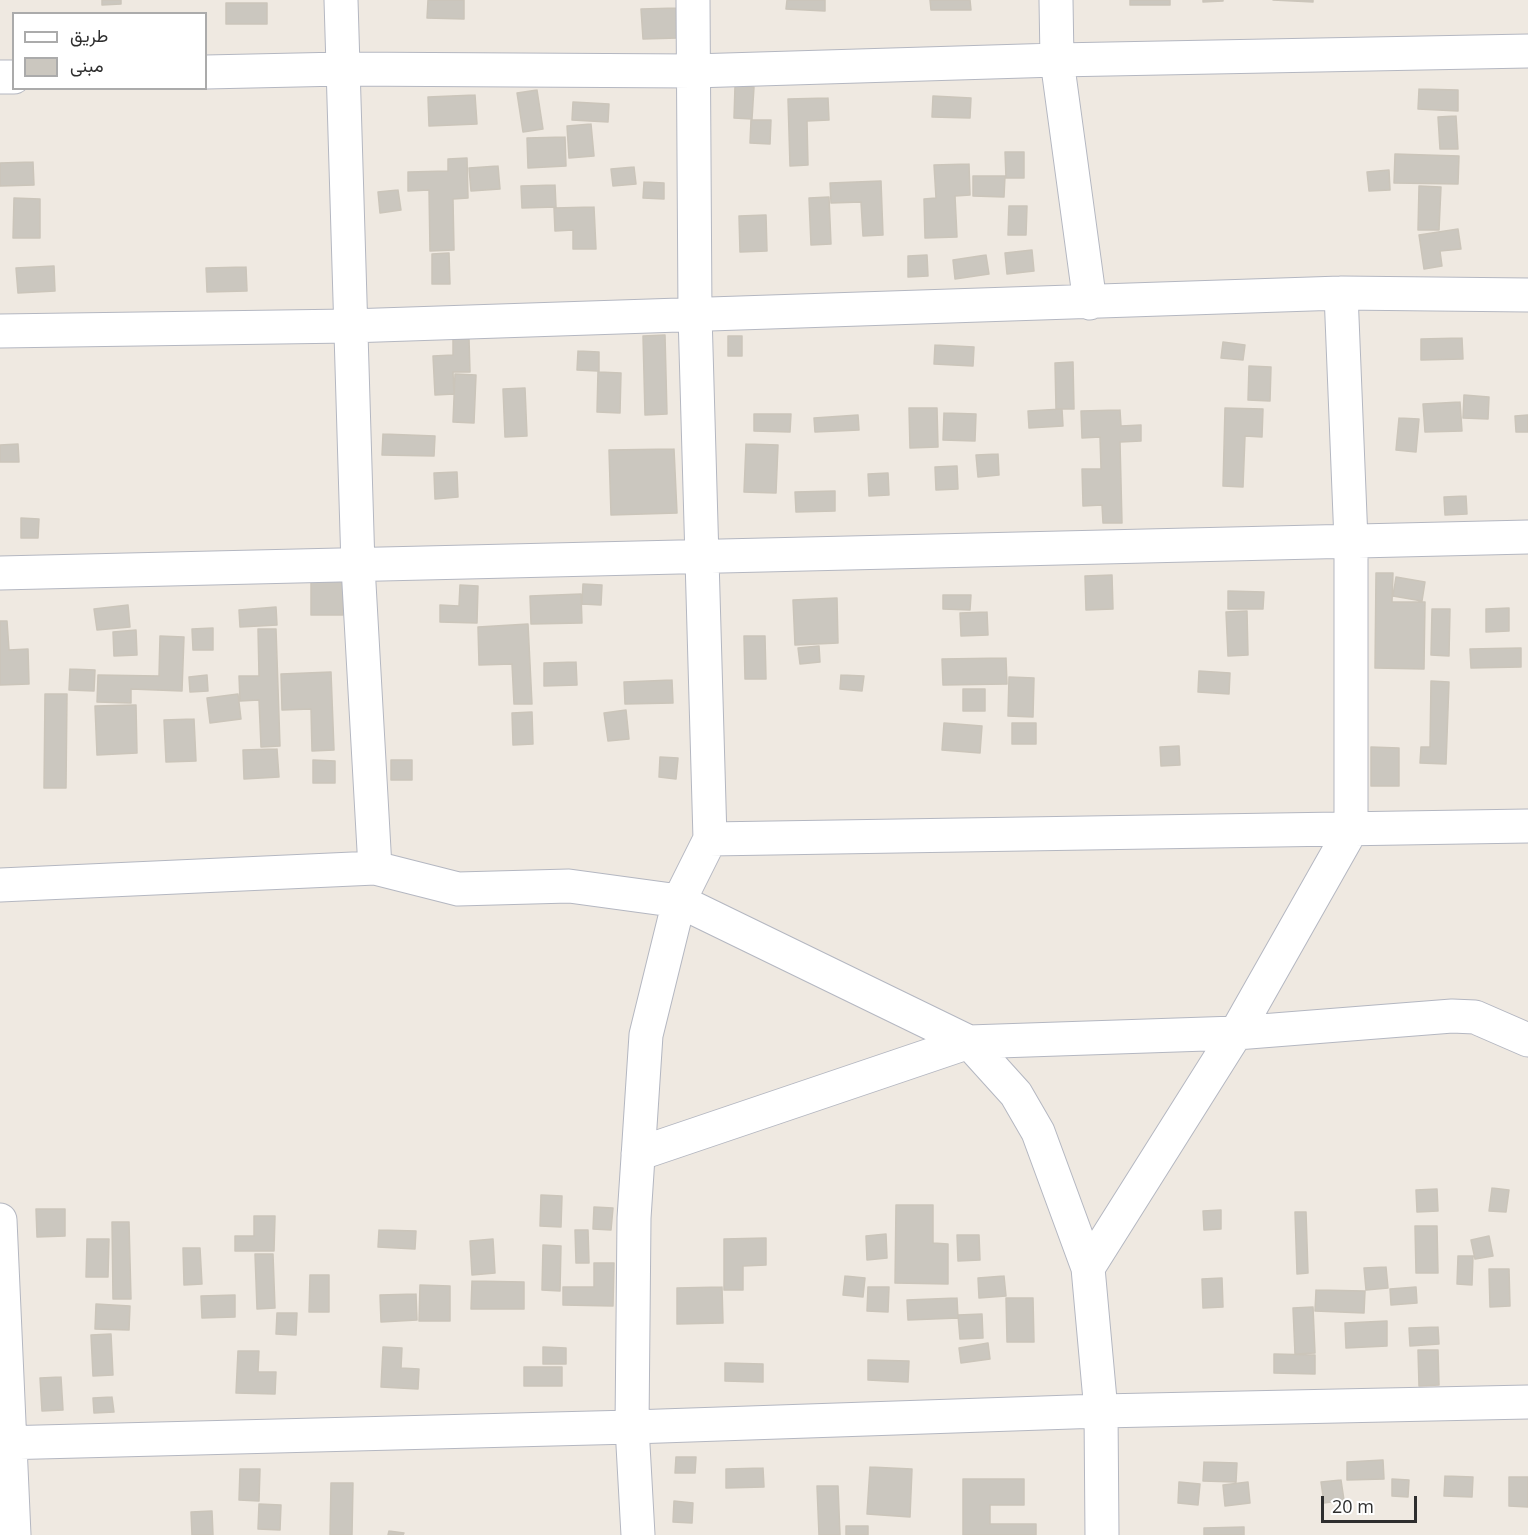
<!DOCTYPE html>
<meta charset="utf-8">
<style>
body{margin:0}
#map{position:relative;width:1528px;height:1535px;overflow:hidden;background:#efe9e1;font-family:"Open Sans",Vazirmatn,sans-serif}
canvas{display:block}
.legend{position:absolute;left:12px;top:12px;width:195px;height:78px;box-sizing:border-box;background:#fff;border:2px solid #ababab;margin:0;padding:8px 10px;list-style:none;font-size:18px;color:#2e2e2e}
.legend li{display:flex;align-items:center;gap:12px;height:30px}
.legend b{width:30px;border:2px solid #ababab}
.scale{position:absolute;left:1321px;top:1496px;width:96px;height:27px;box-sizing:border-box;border:3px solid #2e2e2e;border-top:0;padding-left:8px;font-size:18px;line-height:21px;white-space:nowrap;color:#2e2e2e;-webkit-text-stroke:4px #fff;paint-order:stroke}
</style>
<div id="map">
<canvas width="1528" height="1535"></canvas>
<ul class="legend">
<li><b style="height:8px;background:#fff"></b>طريق</li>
<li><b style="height:16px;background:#cbc7bf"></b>مبنى</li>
</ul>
<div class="scale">20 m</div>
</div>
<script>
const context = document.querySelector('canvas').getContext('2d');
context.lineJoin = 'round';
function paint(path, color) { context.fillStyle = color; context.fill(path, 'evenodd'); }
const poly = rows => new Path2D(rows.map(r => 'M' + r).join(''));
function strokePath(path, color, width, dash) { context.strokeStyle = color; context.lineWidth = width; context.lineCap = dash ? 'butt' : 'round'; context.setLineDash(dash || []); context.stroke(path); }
const building = poly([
 [102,0,121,0,121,4,102,5,102,0],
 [428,0,464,0,464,19,427,18,428,0],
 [787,0,825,0,825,11,786,9,787,0],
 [930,0,970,0,971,10,931,10,930,0],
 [1130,0,1170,0,1170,5,1130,5,1130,0],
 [1203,0,1223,0,1223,1,1203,2,1203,0],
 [1273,0,1313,0,1313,2,1273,0],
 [226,3,267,3,267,24,226,24,226,3],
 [677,8,678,38,643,39,641,9,677,8],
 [735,86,754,87,752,119,734,118,735,86],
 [1419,89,1458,90,1458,111,1418,109,1419,89],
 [537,90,543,129,523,132,517,93,537,90],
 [475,95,477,124,429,126,428,97,475,95],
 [933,96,971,98,970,118,932,117,933,96],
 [828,98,829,120,807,121,808,165,790,166,788,99,828,98],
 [573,102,609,104,608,122,572,120,573,102],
 [1456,116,1458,149,1440,149,1438,117,1456,116],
 [751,120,771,120,770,144,750,143,751,120],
 [591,124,594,156,569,158,567,126,591,124],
 [565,137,566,166,528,168,527,138,565,137],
 [1005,152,1024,152,1024,178,1006,178,1005,152],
 [1395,154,1459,156,1458,184,1394,183,1395,154],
 [467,158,468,198,453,199,454,250,430,251,429,190,408,191,408,172,448,171,448,159,467,158],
 [33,162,34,185,0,186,0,163,33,162],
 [969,164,970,195,955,196,957,237,925,238,924,199,936,198,934,165,969,164],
 [498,166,500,189,471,191,469,168,498,166],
 [634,167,636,184,613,186,611,169,634,167],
 [1389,170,1390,190,1369,191,1367,172,1389,170],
 [973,176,1005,176,1004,197,973,196,973,176],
 [881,181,883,235,863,236,861,202,831,203,830,183,881,181],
 [644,182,664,183,664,199,643,198,644,182],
 [555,185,556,207,522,208,521,186,555,185],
 [1419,186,1441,187,1439,230,1418,230,1419,186],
 [398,190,401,210,380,213,378,192,398,190],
 [829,197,831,244,811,245,809,198,829,197],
 [14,198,40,199,40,238,13,238,14,198],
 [1009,206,1027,206,1026,235,1008,235,1009,206],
 [594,207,596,249,573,249,573,230,555,231,554,208,594,207],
 [766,215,767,251,740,252,739,216,766,215],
 [1458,229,1461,249,1440,251,1442,266,1424,269,1419,235,1458,229],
 [1032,250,1034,271,1007,274,1005,253,1032,250],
 [449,253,450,284,432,284,432,254,449,253],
 [927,255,928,276,908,277,908,256,927,255],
 [986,255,989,274,955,279,953,260,986,255],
 [54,266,55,291,18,293,16,268,54,266],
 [246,267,247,291,207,292,206,268,246,267],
 [665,335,667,414,645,415,643,336,665,335],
 [728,336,742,336,742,356,728,356,728,336],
 [1462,338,1463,359,1421,360,1421,339,1462,338],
 [453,339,469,339,470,372,453,372,454,394,435,395,433,356,453,355,453,339],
 [1223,342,1245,345,1243,360,1221,358,1223,342],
 [935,345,974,347,973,366,934,364,935,345],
 [578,351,599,352,599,372,621,373,620,413,597,412,598,371,577,370,578,351],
 [1073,362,1074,409,1056,409,1055,363,1073,362],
 [1249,366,1271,367,1270,401,1248,400,1249,366],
 [455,374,476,375,474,423,453,422,455,374],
 [525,388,527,436,505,437,503,389,525,388],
 [1464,395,1489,397,1488,419,1463,418,1464,395],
 [1460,402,1462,431,1425,432,1423,404,1460,402],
 [909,408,937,408,938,447,910,448,909,408],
 [1225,408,1263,409,1262,437,1245,436,1243,487,1223,486,1225,408],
 [1062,409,1063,426,1029,428,1028,411,1062,409],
 [1120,410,1121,426,1141,425,1141,441,1120,442,1122,523,1103,523,1102,505,1083,506,1082,469,1101,469,1100,437,1082,438,1081,411,1120,410],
 [944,413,976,414,975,441,943,440,944,413],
 [754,414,791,414,790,432,754,431,754,414],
 [858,415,859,430,815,432,814,418,858,415],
 [1528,415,1528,432,1516,432,1515,416,1528,415],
 [1399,418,1419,419,1416,452,1396,450,1399,418],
 [383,434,435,436,434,456,382,455,383,434],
 [18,444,19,462,0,462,0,445,18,444],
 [746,444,778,445,776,493,744,492,746,444],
 [674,449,677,513,611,515,609,450,674,449],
 [998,454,999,475,978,477,976,455,998,454],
 [957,466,958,489,936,490,935,467,957,466],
 [457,472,458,497,435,499,434,473,457,472],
 [888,473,889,495,869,496,868,474,888,473],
 [835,491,835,511,796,512,795,492,835,491],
 [1466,496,1467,514,1445,515,1444,497,1466,496],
 [21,518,39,519,38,538,21,538,21,518],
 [1376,573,1393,573,1392,602,1425,602,1424,669,1375,668,1376,573],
 [1112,575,1113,609,1086,610,1085,576,1112,575],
 [1396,577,1425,582,1422,601,1393,596,1396,577],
 [343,579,343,615,311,615,311,580,343,579],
 [583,584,602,585,601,605,582,604,583,584],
 [460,585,478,586,477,623,440,622,440,605,459,606,460,585],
 [1228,591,1264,592,1263,609,1228,609,1228,591],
 [581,594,582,623,531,624,530,596,581,594],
 [943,595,971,595,970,610,943,609,943,595],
 [837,598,838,643,795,645,793,600,837,598],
 [128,605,130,627,97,630,94,609,128,605],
 [276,607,277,625,240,627,239,610,276,607],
 [1509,608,1509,631,1486,632,1486,609,1509,608],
 [1432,609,1450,609,1449,656,1431,655,1432,609],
 [1247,611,1248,655,1228,656,1226,612,1247,611],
 [987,612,988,635,961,636,960,613,987,612],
 [0,621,7,621,9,650,28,649,29,684,0,685,0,621],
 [528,624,532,704,514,704,512,664,479,665,478,627,528,624],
 [213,628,213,650,193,650,192,629,213,628],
 [258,629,276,629,280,746,261,747,259,700,240,701,239,676,259,676,258,629],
 [136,630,137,655,114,656,113,632,136,630],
 [160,636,184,637,182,691,131,689,131,703,97,702,98,675,159,676,160,636],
 [744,636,765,636,766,679,745,679,744,636],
 [819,646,820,662,800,664,798,648,819,646],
 [1521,648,1521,667,1471,668,1470,649,1521,648],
 [1006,658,1007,684,943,685,942,659,1006,658],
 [576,662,577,685,544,686,544,663,576,662],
 [70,669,95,670,94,691,69,690,70,669],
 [1199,671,1230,673,1229,694,1198,692,1199,671],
 [331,672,334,750,312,751,311,709,282,710,281,674,331,672],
 [207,675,208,691,190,692,189,677,207,675],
 [841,675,864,676,862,691,840,689,841,675],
 [1009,677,1034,678,1033,717,1008,716,1009,677],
 [672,680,673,703,625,704,624,682,672,680],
 [1431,681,1449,682,1446,764,1420,763,1421,747,1430,747,1431,681],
 [963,689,985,689,985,711,963,711,963,689],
 [45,694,67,694,66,788,44,788,45,694],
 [238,694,241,719,210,723,207,698,238,694],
 [136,705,137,753,97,755,95,706,136,705],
 [626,710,629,739,608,741,604,713,626,710],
 [532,712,533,744,513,745,512,713,532,712],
 [194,719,196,761,166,762,164,720,194,719],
 [944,723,982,726,980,753,942,750,944,723],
 [1012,723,1036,723,1036,744,1012,744,1012,723],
 [1179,746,1180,765,1161,766,1160,747,1179,746],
 [1371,747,1399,748,1399,786,1371,786,1371,747],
 [277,749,279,777,244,779,243,750,277,749],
 [660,757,678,758,676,779,659,777,660,757],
 [313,760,335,761,335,783,313,783,313,760],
 [391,760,412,760,412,780,391,780,391,760],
 [1492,1188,1509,1190,1506,1212,1489,1211,1492,1188],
 [1437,1189,1438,1211,1417,1212,1416,1190,1437,1189],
 [541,1195,562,1196,561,1227,540,1226,541,1195],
 [896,1205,933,1205,933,1243,948,1244,948,1284,895,1283,896,1205],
 [594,1207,613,1208,611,1230,593,1229,594,1207],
 [36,1209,65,1209,65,1236,37,1237,36,1209],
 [1221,1210,1221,1229,1204,1230,1203,1211,1221,1210],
 [1295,1212,1306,1212,1308,1273,1297,1274,1295,1212],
 [254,1216,275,1216,274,1251,235,1251,235,1236,254,1236,254,1216],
 [112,1222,129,1222,131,1299,113,1299,112,1222],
 [1415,1226,1437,1226,1438,1273,1416,1273,1415,1226],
 [379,1230,416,1231,415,1249,378,1247,379,1230],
 [575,1230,588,1230,589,1263,576,1263,575,1230],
 [886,1234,887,1258,867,1260,866,1236,886,1234],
 [957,1235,979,1235,980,1260,958,1261,957,1235],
 [1489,1236,1493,1256,1475,1259,1471,1240,1489,1236],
 [766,1238,766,1265,743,1266,743,1290,724,1290,724,1239,766,1238],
 [87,1239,109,1239,108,1277,86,1277,87,1239],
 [493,1239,495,1273,472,1275,470,1241,493,1239],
 [543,1245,561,1246,560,1291,542,1290,543,1245],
 [183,1248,200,1248,202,1284,184,1285,183,1248],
 [255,1254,273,1254,275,1308,257,1309,255,1254],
 [1458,1256,1473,1256,1472,1285,1457,1284,1458,1256],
 [594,1263,614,1263,613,1306,563,1305,563,1287,594,1287,594,1263],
 [1386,1267,1388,1288,1366,1290,1364,1268,1386,1267],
 [1489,1269,1509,1269,1510,1306,1490,1307,1489,1269],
 [310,1275,329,1275,329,1312,309,1312,310,1275],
 [845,1276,865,1278,863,1297,843,1295,845,1276],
 [1004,1276,1006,1296,979,1298,978,1278,1004,1276],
 [1222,1278,1223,1307,1203,1308,1202,1279,1222,1278],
 [472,1281,524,1282,524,1309,471,1309,472,1281],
 [420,1285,450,1286,450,1321,419,1321,420,1285],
 [722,1287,723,1323,677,1324,677,1288,722,1287],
 [868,1287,889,1287,888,1312,867,1311,868,1287],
 [1416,1287,1417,1303,1391,1305,1390,1289,1416,1287],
 [1316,1290,1365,1291,1364,1313,1315,1311,1316,1290],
 [416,1294,417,1320,381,1322,380,1295,416,1294],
 [235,1295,235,1317,202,1318,201,1296,235,1295],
 [957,1298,958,1318,908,1320,907,1300,957,1298],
 [1006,1298,1033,1298,1034,1342,1007,1342,1006,1298],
 [96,1304,130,1306,129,1330,95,1329,96,1304],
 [1313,1307,1315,1353,1295,1354,1293,1308,1313,1307],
 [277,1313,297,1313,296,1335,276,1334,277,1313],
 [982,1314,983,1338,960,1339,958,1315,982,1314],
 [1387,1321,1387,1346,1346,1348,1345,1323,1387,1321],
 [1438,1327,1439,1344,1410,1346,1409,1328,1438,1327],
 [111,1334,113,1375,93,1376,91,1335,111,1334],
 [988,1343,990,1359,961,1363,959,1348,988,1343],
 [383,1347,402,1348,401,1368,419,1369,418,1389,381,1387,383,1347],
 [543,1347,566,1348,566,1364,543,1364,543,1347],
 [1418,1350,1438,1350,1439,1385,1419,1386,1418,1350],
 [238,1351,259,1351,258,1372,276,1372,275,1394,236,1393,238,1351],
 [1274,1354,1315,1355,1315,1374,1274,1373,1274,1354],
 [868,1360,909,1361,908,1382,868,1380,868,1360],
 [725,1363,763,1364,763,1382,725,1381,725,1363],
 [524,1367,562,1367,562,1386,524,1386,524,1367],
 [61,1377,63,1410,42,1411,40,1378,61,1377],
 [112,1397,114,1412,94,1413,93,1398,112,1397],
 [676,1457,696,1457,695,1473,675,1473,676,1457],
 [1383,1460,1384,1479,1347,1480,1347,1462,1383,1460],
 [1204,1462,1237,1463,1236,1482,1203,1481,1204,1462],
 [870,1467,912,1469,910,1517,867,1514,870,1467],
 [763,1468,764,1487,726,1488,726,1469,763,1468],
 [240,1469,260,1469,259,1501,239,1500,240,1469],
 [1445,1476,1473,1477,1472,1497,1444,1496,1445,1476],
 [1509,1477,1528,1477,1528,1507,1509,1506,1509,1477],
 [963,1479,1024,1479,1024,1505,990,1505,990,1524,1036,1524,1036,1535,963,1535,963,1479],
 [1392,1479,1409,1480,1408,1497,1392,1496,1392,1479],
 [1341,1480,1344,1500,1324,1503,1321,1482,1341,1480],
 [1179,1482,1200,1484,1198,1505,1178,1503,1179,1482],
 [1248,1482,1250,1503,1225,1506,1223,1485,1248,1482],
 [331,1483,353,1483,352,1535,330,1535,331,1483],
 [817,1486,838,1486,840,1535,819,1535,817,1486],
 [674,1501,693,1503,692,1523,673,1522,674,1501],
 [259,1504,281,1505,280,1530,258,1529,259,1504],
 [212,1511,213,1535,192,1535,191,1512,212,1511],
 [846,1526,868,1526,868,1535,846,1535,846,1526],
 [1244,1527,1244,1535,1204,1535,1204,1528,1244,1527],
 [389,1531,404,1533,403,1535,388,1535,389,1531]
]);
const minor = poly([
 [341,0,358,566,375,868],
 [1056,0,1057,60,1090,303],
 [206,72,343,69,693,71,1057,60,1528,51],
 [0,77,14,77],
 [0,331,349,326,1341,293,1528,295],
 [0,573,1528,537],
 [710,839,1528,826],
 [0,885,375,868,458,889,569,886,679,901,969,1042,1016,1094,1038,1132,1088,1268,1101,1411,1102,1535],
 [638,1154,969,1042,1236,1033,1452,1016,1475,1017,1528,1040],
 [0,1220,14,1535],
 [1088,1268,1236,1033,1351,830,1351,541,1341,293],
 [0,1443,632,1427,1101,1411,1528,1402],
 [638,1535,632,1427,634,1218,646,1035,679,901,710,839,695,314,693,0]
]);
paint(building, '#cbc7bf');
strokePath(building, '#cbc5ba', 1.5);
strokePath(minor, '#b4b7c1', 35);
strokePath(minor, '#fff', 33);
</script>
